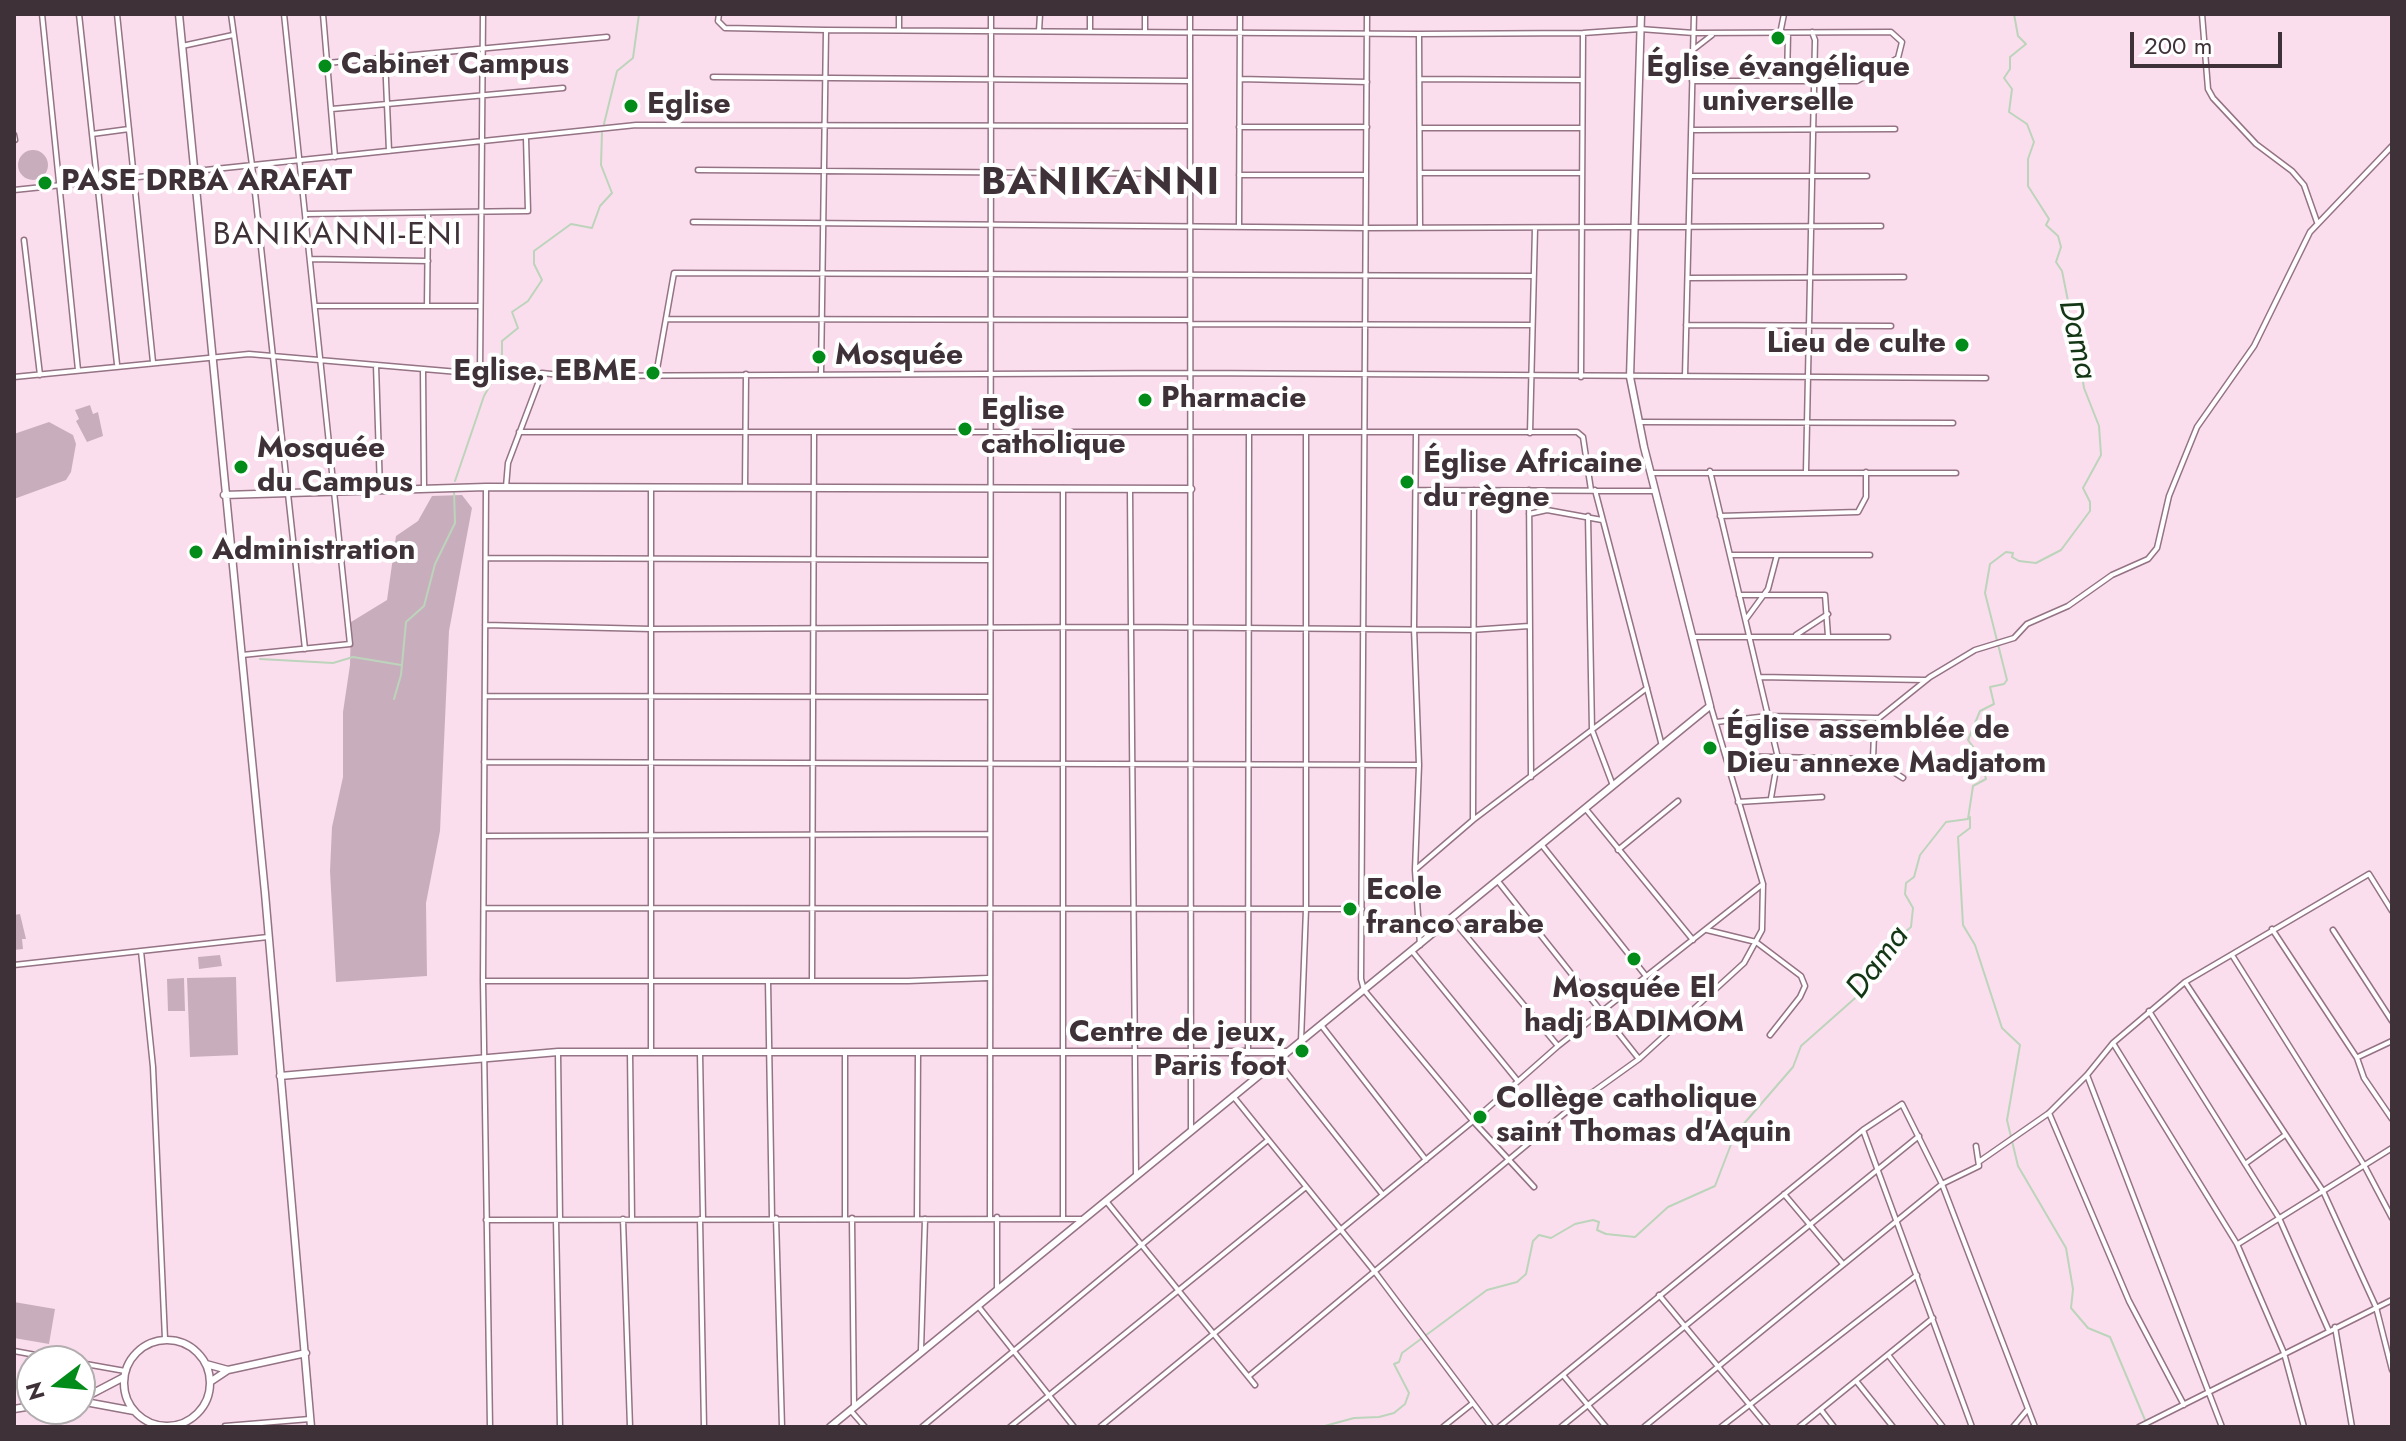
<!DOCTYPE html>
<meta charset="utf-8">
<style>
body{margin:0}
#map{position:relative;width:2406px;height:1441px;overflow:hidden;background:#fbdeed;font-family:Jost,sans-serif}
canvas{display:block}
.frame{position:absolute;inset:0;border:16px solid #3f3138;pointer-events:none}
.north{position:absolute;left:16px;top:1345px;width:80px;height:80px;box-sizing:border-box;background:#fff;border:2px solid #b2adaf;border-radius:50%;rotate:254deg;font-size:22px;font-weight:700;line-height:32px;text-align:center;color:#3f3138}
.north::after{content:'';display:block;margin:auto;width:28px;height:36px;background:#048c1a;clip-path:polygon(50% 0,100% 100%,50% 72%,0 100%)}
.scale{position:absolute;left:2130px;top:32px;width:152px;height:36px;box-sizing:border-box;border:4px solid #3f3138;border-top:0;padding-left:10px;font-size:24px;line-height:28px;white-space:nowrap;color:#3f3138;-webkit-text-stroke:6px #fff;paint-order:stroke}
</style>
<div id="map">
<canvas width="2406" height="1441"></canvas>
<div class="frame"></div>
<div class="north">N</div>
<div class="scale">200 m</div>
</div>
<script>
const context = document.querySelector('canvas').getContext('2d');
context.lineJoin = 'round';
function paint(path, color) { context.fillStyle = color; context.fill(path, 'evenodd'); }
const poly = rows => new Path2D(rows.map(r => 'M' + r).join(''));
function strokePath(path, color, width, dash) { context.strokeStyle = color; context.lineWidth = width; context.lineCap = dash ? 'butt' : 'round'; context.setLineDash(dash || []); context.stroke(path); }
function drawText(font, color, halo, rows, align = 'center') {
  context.font = font + ' Jost,sans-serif'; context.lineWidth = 8; context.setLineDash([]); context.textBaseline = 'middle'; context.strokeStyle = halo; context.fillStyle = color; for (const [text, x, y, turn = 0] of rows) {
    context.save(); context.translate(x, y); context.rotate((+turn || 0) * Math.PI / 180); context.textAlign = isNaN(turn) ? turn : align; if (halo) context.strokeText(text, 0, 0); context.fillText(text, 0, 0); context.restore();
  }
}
const green = poly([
 '18 165a15 15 0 1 1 30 0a15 15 0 1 1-30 0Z',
 [90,405,93,414,98,412,103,436,87,442,76,421,79,419,75,410],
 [49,422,73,435,76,444,71,472,66,480,14,499,14,434],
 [462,495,472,508,449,631,440,831,426,903,427,976,336,982,330,871,332,827,343,777,343,712,350,665,351,622,387,600,396,536,418,521,432,496],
 [20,914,26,939,22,939,23,949,14,950,14,915],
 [220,955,222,966,199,969,198,957],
 [236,977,238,1055,190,1057,187,978],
 [184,978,185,1011,168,1011,167,979],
 [14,1302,55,1309,49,1344,14,1338]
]);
const stream = poly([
 [455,481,484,396,502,364,502,341,518,328,512,312,528,301,542,280,534,264,534,251,571,224,592,228,600,206,612,193,601,165,602,132,617,71,633,58,639,14],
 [260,659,333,663,353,657,401,665],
 [394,699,401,675,406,622,424,606,435,564,455,523,454,491],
 [1970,817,1970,828,1958,837,1963,925,1975,945,2002,1028,2020,1045,2007,1120,2018,1166,2066,1248,2073,1289,2071,1308,2088,1328,2110,1337,2148,1427],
 [1321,1427,1354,1418,1379,1417,1394,1413,1405,1404,1409,1393,1394,1364,1399,1362,1402,1353,1487,1290,1517,1282,1526,1274,1533,1241,1539,1235,1551,1238,1575,1224,1593,1220,1599,1222,1597,1230,1606,1234,1635,1237,1668,1207,1715,1186,1735,1134,1793,1067,1801,1046,1871,984,1881,952,1911,927,1913,908,1905,894,1906,883,1914,877,1920,855,1946,822,1968,819,1973,786,1986,779,1980,756,1968,740,1980,711,1994,704,1990,687,2004,684,2007,680,1985,593,1990,564,2006,552,2013,553,2012,557,2019,561,2036,563,2061,550,2090,511,2090,502,2083,488,2101,455,2099,426,2084,388,2078,349,2070,337,2068,301,2062,271,2056,262,2061,247,2058,236,2046,225,2049,219,2028,186,2028,159,2034,142,2027,124,2009,112,2012,89,2004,78,2010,69,2010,57,2026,44,2018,36,2014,14]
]);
const street = poly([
 [42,14,78,370],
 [79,14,117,364],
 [117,14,153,362],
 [231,14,252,165,305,649],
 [323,14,335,157],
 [719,14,718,21,725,28,826,30,1419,34,1583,33,1640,29,1694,33,1891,32,1902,42,1898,58,1857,81,1692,81],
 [899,14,899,30],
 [1190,14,1191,1130],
 [1367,14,1361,979,1364,990,1473,1121,1534,1187],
 [2202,14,2208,89,2213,98,2256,144,2292,171,2304,185,2317,222],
 [1090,30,1090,14],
 [1145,30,1145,14],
 [1039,31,1040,14],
 [1419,34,1420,227],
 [1780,34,1784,14],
 [182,46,233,35],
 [1694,49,1712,35],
 [385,57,389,151],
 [327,63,607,37],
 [713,77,1190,81],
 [1240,79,1367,82],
 [1420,79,1581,80],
 [1787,81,1788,34],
 [332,109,563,88],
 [1239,127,1367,127],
 [1420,128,1582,128],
 [1694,130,1895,129],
 [92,134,129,129],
 [14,135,15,140],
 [698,170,1190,174],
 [1420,173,1581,173],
 [1239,175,1366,175],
 [1692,176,1867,176],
 [14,190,636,125,1190,126],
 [305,214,528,211,526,138],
 [693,222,1366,228,1881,226],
 [1239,227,1240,14],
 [24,240,40,375],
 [310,259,428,261],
 [1688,278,1904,277],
 [315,306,480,306],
 [427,306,428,213],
 [667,319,1190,320],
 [1190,324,1531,325],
 [1686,325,1891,326],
 [376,365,380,490],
 [423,369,424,489],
 [480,373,483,14],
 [821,373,826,31],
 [656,375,674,273,1533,276],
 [1685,376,1694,14],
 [14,377,249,354,470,373],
 [1581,377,1583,33],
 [1640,422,1953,423],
 [519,432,1577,432,1583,437,1591,490],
 [1416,432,1414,628,1419,765,1415,870,1420,945],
 [1530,433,1535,228],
 [1710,471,1778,758,1771,798],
 [1806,471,1815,40,1812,32],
 [1651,473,1956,473],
 [486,487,483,981,490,1427],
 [506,487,508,463,542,373,569,376,1190,373,1986,378],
 [745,488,746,374],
 [1130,489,1131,627,1471,630,1529,626],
 [1417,490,1655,491],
 [1529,490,1531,777],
 [1595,490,1662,746],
 [1529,514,1547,510,1602,520],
 [1588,516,1592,730,1612,783],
 [1720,516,1858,512,1866,497,1866,472],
 [1730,555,1870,555],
 [486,558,990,560],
 [1739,595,1825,595,1828,636],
 [1746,619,1768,589,1777,555],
 [485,625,651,629,1131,627,1136,1174],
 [1796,635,1828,614],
 [1692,637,1888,637],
 [242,655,350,644,284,14],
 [1759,677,1925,680],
 [485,696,989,697],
 [1716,722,1768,716,1879,718],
 [1726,756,1873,759,1903,778],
 [1873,759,1874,734,1879,718,1930,677,1975,650,2014,638,2027,624,2068,606,2112,575,2148,559,2157,548,2169,496,2197,427,2254,346,2310,232,2392,146],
 [484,762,1419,765],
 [1738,802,1822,797],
 [1585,808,1693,940],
 [1473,820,1474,490],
 [484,836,989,834],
 [1541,844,1646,976],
 [1618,850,1678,801],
 [1416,869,1473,820,1647,688],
 [1497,880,1639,1059],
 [484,908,1362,909],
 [1452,919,1558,1046],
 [2272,929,2357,1058,2364,1078,2392,1119],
 [1707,930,1756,942,1801,976,1805,986,1800,997,1770,1035],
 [2333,930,2392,1021],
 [141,951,153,1067,165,1339],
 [1412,951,1517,1080],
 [2232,955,2364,1165,2392,1218],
 [14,965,268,937],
 [483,981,908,981,988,978],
 [768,981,772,1218],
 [812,981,814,433],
 [2185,982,2323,1191,2376,1307,2392,1370],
 [2149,1011,2279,1218,2329,1331],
 [1321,1025,1426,1160],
 [1301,1041,1306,909,1306,432],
 [2113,1043,2237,1244,2284,1353,2304,1427],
 [558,1052,560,1220],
 [630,1052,632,1219],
 [651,1052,651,487],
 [845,1052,845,1218],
 [700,1053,703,1219],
 [1248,1053,1249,432],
 [2358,1057,2392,1041],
 [1277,1061,1383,1195],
 [2087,1075,2222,1427],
 [1233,1096,1375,1272,1491,1427],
 [2049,1113,2129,1301,2184,1405],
 [1863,1130,1972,1427],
 [1980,1161,2049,1113,2087,1075,2113,1043,2185,982,2369,874,2392,911],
 [2245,1164,2285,1135],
 [1784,1194,1843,1264],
 [1106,1201,1255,1385],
 [990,1217,991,14],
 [1063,1217,1063,488],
 [776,1218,782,1427],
 [852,1218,854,1405],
 [917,1218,918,1052],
 [623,1219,630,1427],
 [700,1219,704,1427],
 [486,1220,1083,1219],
 [556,1220,560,1427],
 [2238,1244,2392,1148],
 [997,1289,997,1217],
 [1659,1295,1768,1427],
 [978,1306,1074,1427],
 [2335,1327,2352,1427],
 [921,1350,925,1219],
 [14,1351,68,1361],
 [1889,1356,1943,1427],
 [80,1363,125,1371],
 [1563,1375,1606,1427],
 [1249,1376,1572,1107,1639,1059,1744,963,1762,930,1763,884,1711,707],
 [1857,1382,1893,1427],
 [1821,1410,1834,1427],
 [851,1411,865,1427],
 [155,1424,160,1427],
 [225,1426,310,1419],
 [179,1427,185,1422],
 [922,1427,1268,1140],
 [1010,1427,1306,1187],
 [1100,1427,1473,1121,1558,1046,1763,884],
 [1443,1427,1473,1403],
 [1499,1427,1863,1130,1902,1104,1942,1184,2035,1427],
 [1561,1427,1919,1136],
 [1644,1427,1942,1184,1979,1166,1976,1146],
 [1721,1427,1917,1275],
 [1799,1427,1933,1318],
 [2013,1427,2028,1409],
 [2139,1427,2392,1300]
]);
const secondary = poly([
 [179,14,265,893,311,1427],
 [224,495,486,487,1191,489],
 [280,1076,558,1052,1287,1052],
 '124 1383a43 43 0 1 1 86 0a43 43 0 1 1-86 0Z',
 [206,1364,228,1370],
 [210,1382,228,1370,306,1353],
 [80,1400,124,1377],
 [80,1401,134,1411],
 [14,1409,32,1406],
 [830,1427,1710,706,1644,447,1630,377,1641,14]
]);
const markers = [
 [1778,38,8,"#048c1a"],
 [325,66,8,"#048c1a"],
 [631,106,8,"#048c1a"],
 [45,183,8,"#048c1a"],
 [1962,345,8,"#048c1a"],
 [819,357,8,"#048c1a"],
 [653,373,8,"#048c1a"],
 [1145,400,8,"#048c1a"],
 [965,429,8,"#048c1a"],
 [241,467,8,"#048c1a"],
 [1407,482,8,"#048c1a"],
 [196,552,8,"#048c1a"],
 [1710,748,8,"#048c1a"],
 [1350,909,8,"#048c1a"],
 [1634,959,8,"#048c1a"],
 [1302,1051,8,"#048c1a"],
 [1480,1117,8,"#048c1a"]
];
const poiNames = [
 ["Cabinet Campus",341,66],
 ["Église évangélique",1778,69,"center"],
 ["universelle",1778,103,"center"],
 ["Eglise",647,106],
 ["PASE DRBA ARAFAT",61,183],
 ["Lieu de culte",1946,345,"right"],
 ["Mosquée",835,357],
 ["Eglise. EBME",637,373,"right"],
 ["Pharmacie",1161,400],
 ["Eglise",981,412],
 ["catholique",981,446],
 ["Mosquée",257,450],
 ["du Campus",257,484],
 ["Église Africaine",1423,465],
 ["du règne",1423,499],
 ["Administration",212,552],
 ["Église assemblée de",1726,731],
 ["Dieu annexe Madjatom",1726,765],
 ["Ecole",1366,892],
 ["franco arabe",1366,926],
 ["Mosquée El",1634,990,"center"],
 ["hadj BADIMOM",1634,1024,"center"],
 ["Centre de jeux,",1286,1034,"right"],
 ["Paris foot",1286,1068,"right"],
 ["Collège catholique",1496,1100],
 ["saint Thomas d'Aquin",1496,1134]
];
const neighbourhoodNames = [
 ["BANIKANNI-ENI",338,236]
];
const waterNames = [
 ["Dama",2076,340,77],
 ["Dama",1879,963,-53]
];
const districtNames = [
 ["BANIKANNI",1101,185]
];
paint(green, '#c8aebc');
strokePath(stream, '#bcd4bb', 2);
strokePath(street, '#947384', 7);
strokePath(secondary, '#947384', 9);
strokePath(street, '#fff', 4);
strokePath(secondary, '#fff', 6);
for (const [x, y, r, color] of markers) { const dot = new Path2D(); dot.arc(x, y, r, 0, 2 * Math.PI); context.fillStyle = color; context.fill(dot); strokePath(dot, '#fff', 3); }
drawText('bold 30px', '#3f3138', '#fff', poiNames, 'left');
context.letterSpacing = '2px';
drawText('32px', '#3f3138', '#fff', neighbourhoodNames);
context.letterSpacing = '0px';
drawText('italic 32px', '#133714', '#fff', waterNames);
context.letterSpacing = '2px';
drawText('bold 38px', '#3f3138', '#fff', districtNames);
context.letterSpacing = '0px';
</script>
